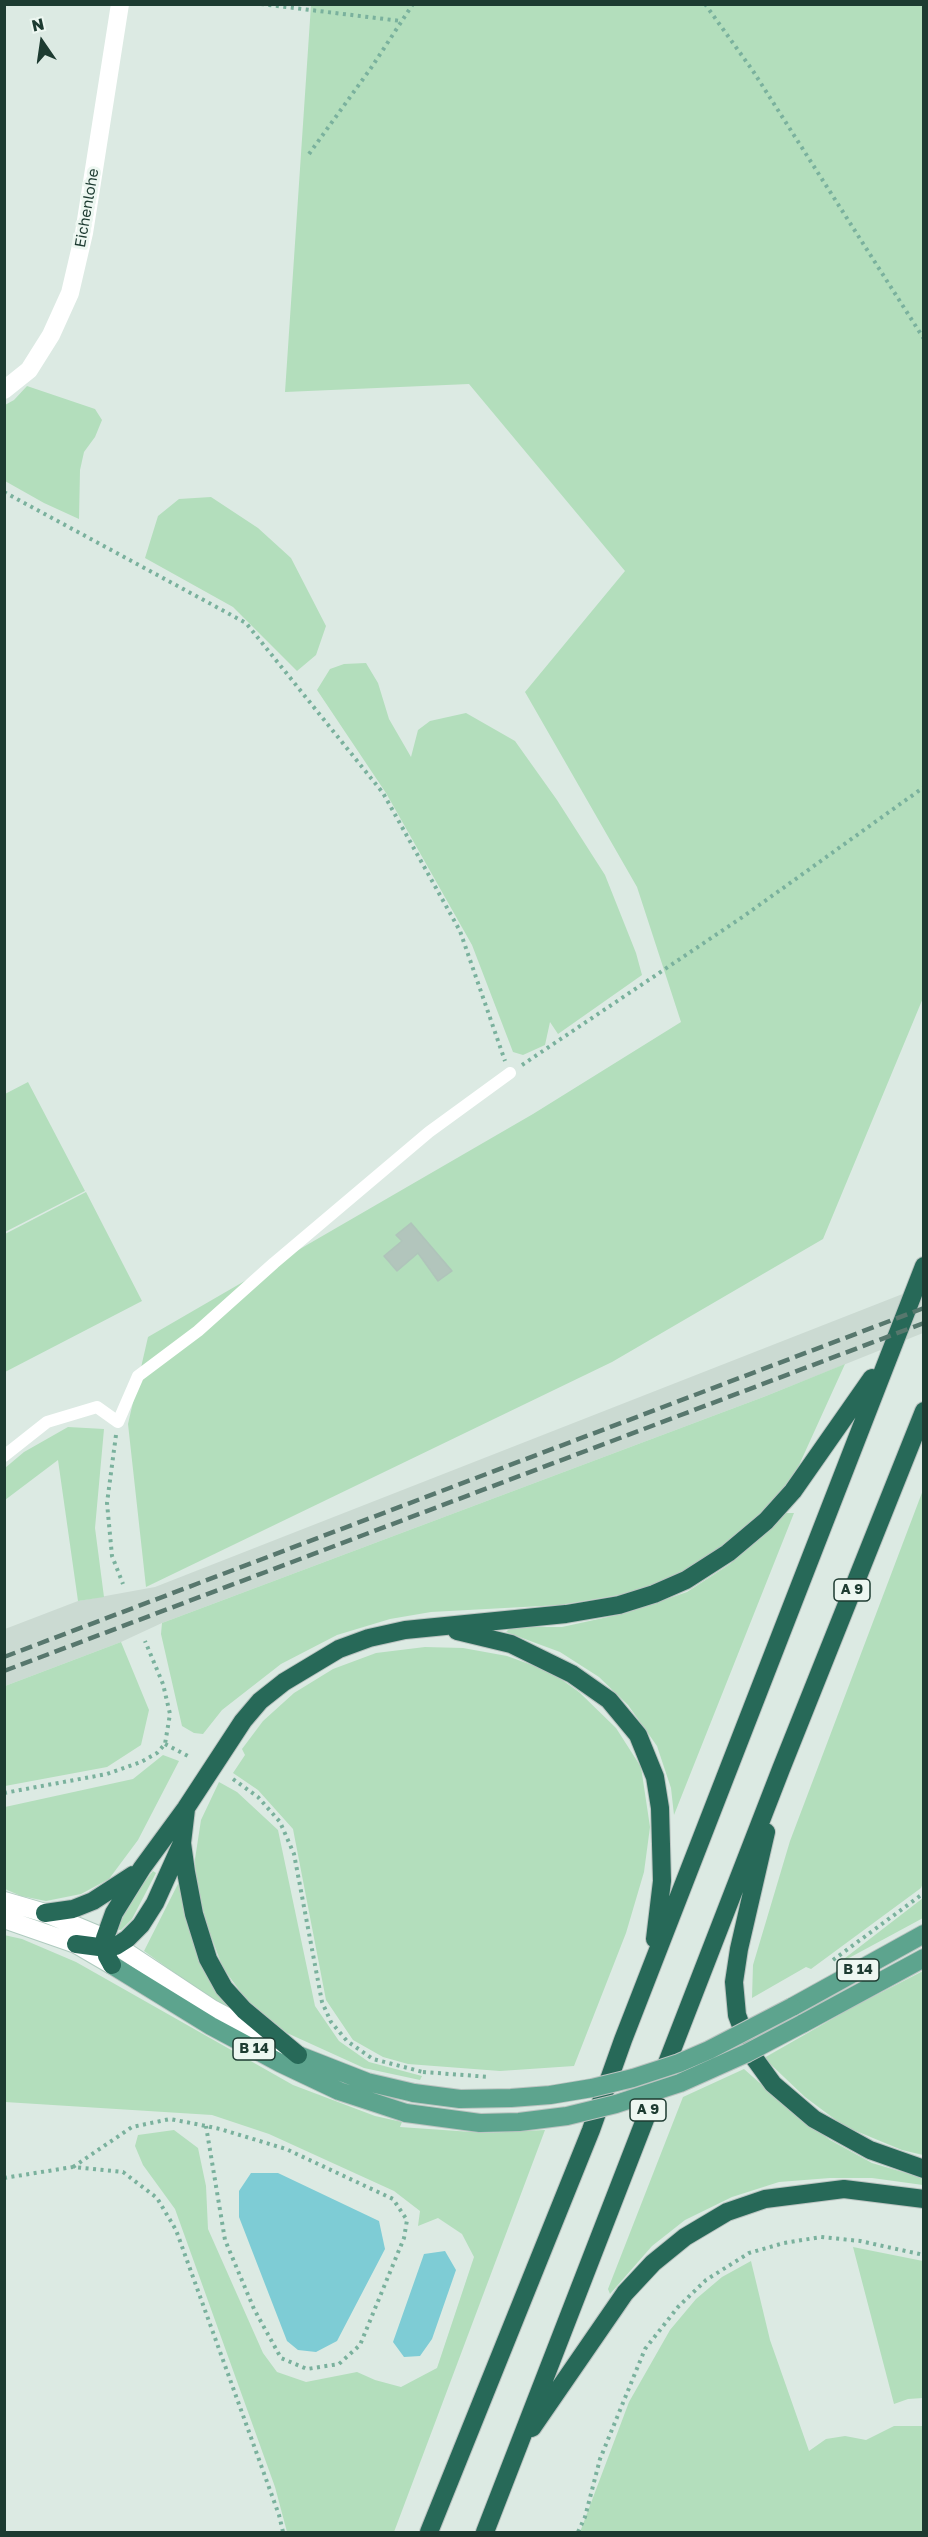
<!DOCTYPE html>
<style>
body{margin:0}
#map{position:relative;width:928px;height:2537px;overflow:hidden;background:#dceae3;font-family:"Golos Text",sans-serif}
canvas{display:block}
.frame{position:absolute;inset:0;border:6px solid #1d3b31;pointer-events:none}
.north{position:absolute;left:12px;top:12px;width:60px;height:60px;-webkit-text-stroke:4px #edf7f1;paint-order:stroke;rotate:347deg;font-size:16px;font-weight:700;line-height:24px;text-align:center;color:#1d3b31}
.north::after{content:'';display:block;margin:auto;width:21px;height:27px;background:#1d3b31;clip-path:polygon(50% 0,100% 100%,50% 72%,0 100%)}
</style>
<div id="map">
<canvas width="928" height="2537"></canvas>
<div class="frame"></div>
<div class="north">N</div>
</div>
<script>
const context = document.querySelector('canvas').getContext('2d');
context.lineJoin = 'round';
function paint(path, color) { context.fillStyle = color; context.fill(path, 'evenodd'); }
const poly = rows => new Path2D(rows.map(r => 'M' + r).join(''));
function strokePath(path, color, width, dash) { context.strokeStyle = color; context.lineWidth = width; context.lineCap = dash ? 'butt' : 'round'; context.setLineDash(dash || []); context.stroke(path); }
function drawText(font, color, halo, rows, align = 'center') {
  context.font = font + ' "Golos Text",sans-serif'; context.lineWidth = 6; context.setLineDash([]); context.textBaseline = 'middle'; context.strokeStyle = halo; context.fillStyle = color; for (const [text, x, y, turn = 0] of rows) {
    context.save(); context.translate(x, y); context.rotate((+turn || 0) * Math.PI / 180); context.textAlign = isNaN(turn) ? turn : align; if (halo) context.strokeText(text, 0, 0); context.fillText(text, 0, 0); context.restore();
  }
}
const built = poly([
 [923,1286,923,1333,766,1396,162,1623,121,1642,5,1686,5,1629,78,1601,155,1587]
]);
const green = poly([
 [311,5,923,5,923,998,823,1239,612,1362,146,1587,128,1424,148,1337,533,1114,681,1022,637,887,525,692,625,571,469,384,285,392],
 [27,386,95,409,102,420,95,437,84,452,80,470,79,519,44,503,5,481,5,405,14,400],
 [211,497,258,528,291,558,326,626,316,655,297,671,233,607,145,558,158,516,179,499],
 [366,663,378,683,389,719,411,757,418,730,430,721,466,713,515,741,557,800,605,875,636,953,642,975,558,1034,550,1022,545,1045,523,1055,513,1052,472,945,386,793,317,690,330,669,344,664],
 [28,1082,85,1191,5,1232,5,1094],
 [86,1192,142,1301,5,1372,5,1234],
 [845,1364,795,1474,763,1512,711,1558,672,1579,619,1595,560,1605,431,1612,390,1619,337,1635,281,1664,222,1710,203,1734,194,1733,182,1726,161,1634,162,1623,766,1396],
 [68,1427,104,1429,95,1528,104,1597,78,1601,58,1460,5,1500,5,1468,24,1452],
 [923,1490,924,1880,921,1888,811,1969,806,1967,752,1998,753,1965,790,1841],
 [785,1513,794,1513,674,1815,671,1788,657,1746,628,1705,599,1677,560,1652,506,1632,511,1627,562,1627,626,1613,687,1592,730,1564],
 [121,1642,149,1710,141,1745,107,1767,5,1786,5,1686],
 [425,1647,463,1648,507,1656,551,1672,579,1692,616,1728,641,1767,650,1827,644,1872,626,1933,574,2066,500,2071,408,2064,383,2057,353,2040,326,2000,293,1829,258,1790,233,1773,245,1755,242,1749,263,1721,294,1693,333,1669,376,1653],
 [163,1755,179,1761,138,1840,109,1879,81,1894,46,1901,21,1896,5,1889,5,1807,133,1779],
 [219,1782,237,1792,278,1830,315,2006,339,2041,369,2062,422,2076,420,2080,364,2068,287,2033,248,2002,223,1968,196,1897,195,1859,201,1820],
 [153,1871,156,1873,132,1919,121,1930,115,1929,131,1899],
 [182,1876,192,1937,201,1965,215,1989,240,2020,144,1951],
 [923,1898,923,1918,836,1965],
 [4,1935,22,1939,76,1962,293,2085,375,2116,402,2122,400,2127,486,2133,545,2130,394,2532,287,2532,275,2487,175,2209,143,2165,135,2146,138,2135,174,2130,198,2148,206,2186,208,2229,263,2353,277,2372,306,2382,357,2372,375,2380,401,2387,437,2368,474,2257,462,2234,438,2218,418,2226,420,2211,394,2191,269,2134,212,2115,5,2102],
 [923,1971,923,2155,902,2150,844,2126,805,2097,764,2058,853,2007],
 [744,2069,788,2108,830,2140,872,2163,923,2178,923,2185,872,2178,830,2178,779,2182,732,2197,685,2220,652,2246,610,2294,608,2289,683,2097],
 [853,2247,923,2261,923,2398,908,2399,894,2404],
 [751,2261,770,2340,809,2451,826,2439,845,2436,866,2440,894,2426,923,2426,923,2532,580,2532,629,2402,670,2330,696,2299,722,2277]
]);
const water = poly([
 [251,2173,278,2173,379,2221,385,2249,337,2341,316,2352,298,2350,287,2341,239,2217,239,2191],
 [445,2251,456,2270,432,2339,420,2356,404,2357,393,2342,424,2254]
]);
const building = poly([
 [411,1223,452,1271,438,1281,418,1253,397,1271,384,1256,402,1241,396,1235,411,1223]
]);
const path = poly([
 [261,4,401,21],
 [705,4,753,71,924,339],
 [309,154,371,68,413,4],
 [4,492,246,623,383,793,460,931,505,1061],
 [522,1065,744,916,924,787],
 [116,1435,107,1503,112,1556,123,1584],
 [165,1744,188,1756],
 [233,1779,258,1797,280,1822,294,1854,322,2002,331,2022,347,2041,373,2059,423,2072],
 [4,1793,107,1774,141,1762,157,1753,165,1744,170,1714,163,1684,145,1641],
 [833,1960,924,1893],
 [73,2167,132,2127,170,2119,206,2126,220,2129,286,2149,393,2199,407,2220,404,2238,360,2345,339,2364,307,2369,281,2358,254,2309,225,2240,206,2126],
 [4,2178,73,2167,123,2172,157,2198,176,2230,279,2515,283,2532],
 [578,2532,585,2517,600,2459,645,2349,678,2307,706,2280,749,2253,784,2243,821,2237,860,2241,924,2255]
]);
const lane = poly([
 [4,1456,47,1422,97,1407,118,1422,138,1376,198,1331,274,1263,429,1132,510,1073]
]);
const street = poly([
 [4,390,29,370,51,335,70,293,84,233,120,4]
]);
const secondary = poly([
 [4,1901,45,1913,105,1938,212,2009,280,2045],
 [4,1919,76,1944,112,1965]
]);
const primary = poly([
 [112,1965,211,2026,280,2063,339,2091,406,2113],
 [792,2007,924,1934],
 [802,2024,924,1958],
 [298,2055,367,2082,414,2093]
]);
const highway = poly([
 [457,1631,511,1644,572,1674,609,1700,638,1735,655,1777,660,1808,662,1881,655,1939],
 [186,1809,182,1843,186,1872,194,1914,208,1959,224,1988,244,2010,298,2055],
 [766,1832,739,1949,734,1982,737,2015,752,2055,773,2084,814,2119,870,2150,924,2169],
 [45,1913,73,1909,93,1901,133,1875],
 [76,1944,99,1947,116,1946,127,1939,141,1925,155,1903,182,1843],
 [112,1965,107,1956,105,1938,114,1913,142,1868,186,1808,243,1721,260,1701,284,1682,339,1649,369,1638,405,1630,566,1614,619,1605,654,1594,686,1580,728,1553,766,1521,793,1491,872,1378],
 [532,2428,625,2293,653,2263,685,2237,727,2212,765,2199,844,2189,924,2199],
 [429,2532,591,2130,623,2040,924,1266],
 [485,2532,781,1769,924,1411]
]);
const rail = poly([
 [4,1657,924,1308],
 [4,1671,924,1323]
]);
const pathBridge = poly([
 [423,2072,490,2077]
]);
const primaryBridge = poly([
 [414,2093,460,2099,511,2098,550,2095,592,2088,633,2078,679,2063,709,2050,792,2007],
 [406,2113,480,2123,519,2122,567,2116,616,2104,680,2083,747,2053,802,2024]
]);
const shields = [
 [852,1590,36],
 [858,1970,42],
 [254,2049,42],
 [648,2110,36]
];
const shieldNames = [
 ["A 9",852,1590],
 ["B 14",858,1970],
 ["B 14",254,2049],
 ["A 9",648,2110]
];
const streetNames = [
 ["Eichenlohe",87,208,-80]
];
paint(built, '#cbdad2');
paint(green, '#b3debc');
paint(water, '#7eccd5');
paint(building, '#b2c5bc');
strokePath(building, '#afc4ba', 1.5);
strokePath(secondary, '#afcbbf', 20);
strokePath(primary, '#bbc4c1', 20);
strokePath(highway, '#bbc4c1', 20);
strokePath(path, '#7ab19d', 4, [3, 4.5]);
strokePath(lane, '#fff', 12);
strokePath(street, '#fff', 18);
strokePath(secondary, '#fff', 18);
strokePath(primary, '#5da48e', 18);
strokePath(highway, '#276958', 18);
strokePath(rail, '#57776d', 4.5, [12, 6]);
strokePath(primaryBridge, '#bbc4c1', 20, []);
strokePath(pathBridge, '#7ab19d', 4, [3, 4.5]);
strokePath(primaryBridge, '#5da48e', 18);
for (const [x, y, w] of shields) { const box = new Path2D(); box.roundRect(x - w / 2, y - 11, w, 22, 4.5); context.fillStyle = '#edf7f1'; context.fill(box); strokePath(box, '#1d3b31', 1.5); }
drawText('bold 14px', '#1d3b31', null, shieldNames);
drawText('15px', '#1d3b31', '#edf7f1', streetNames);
</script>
